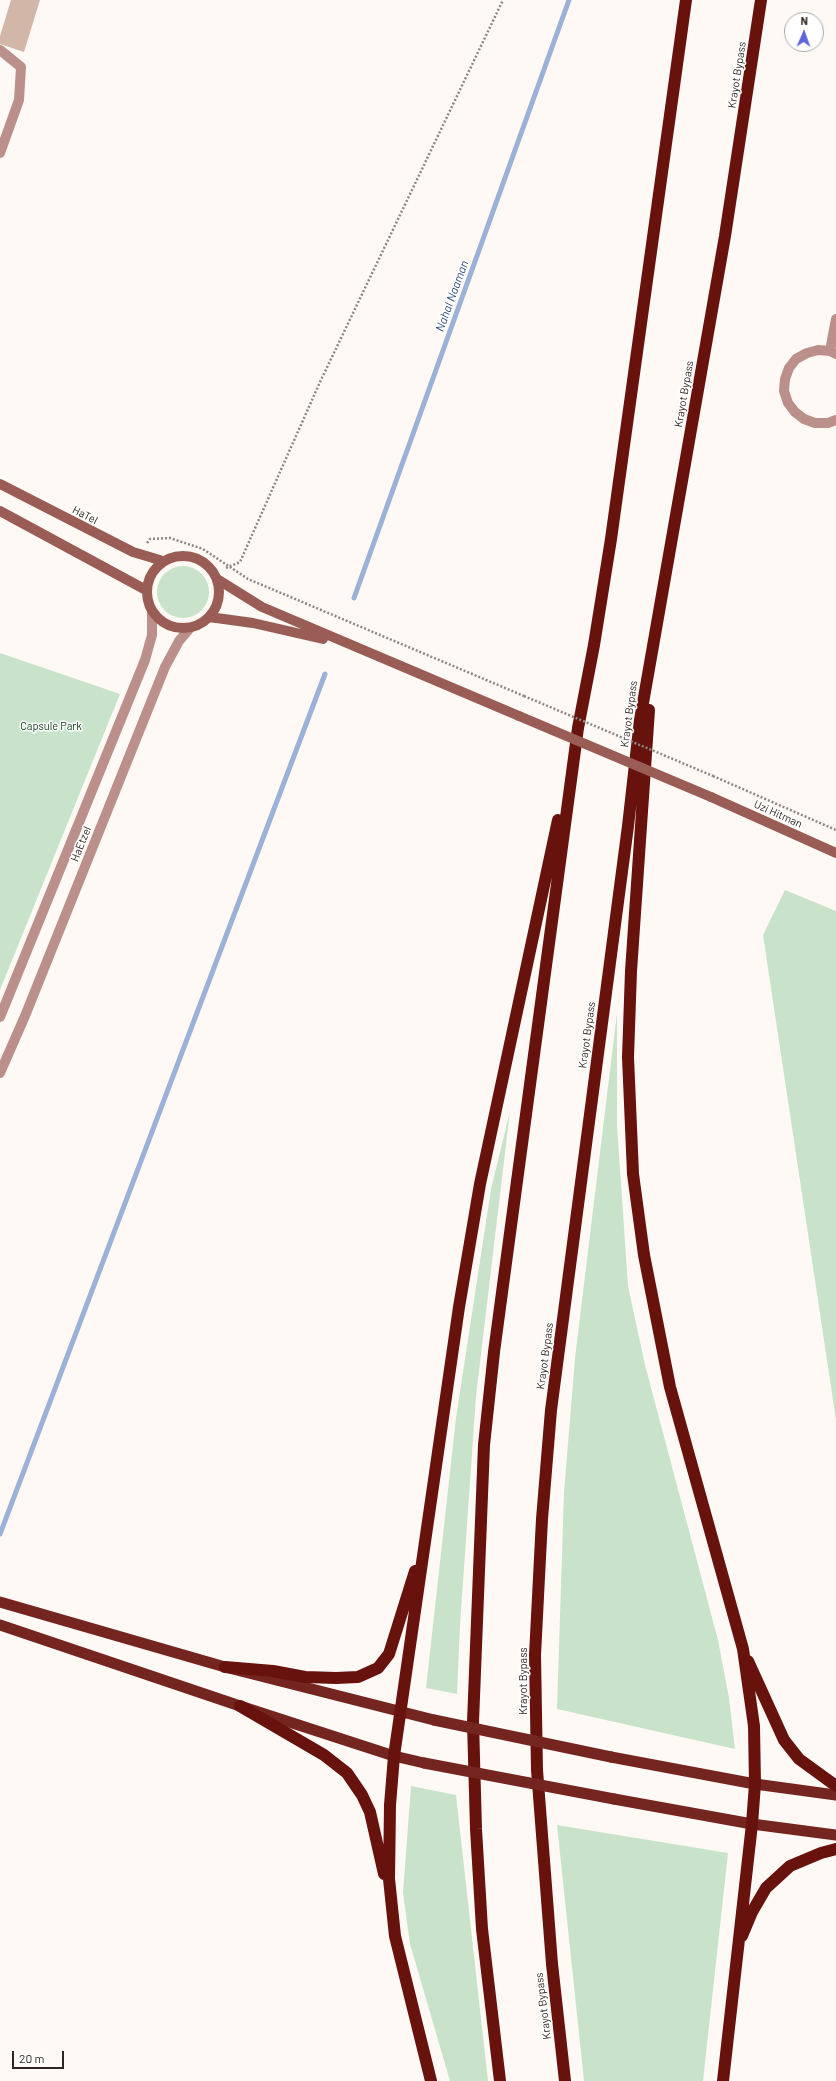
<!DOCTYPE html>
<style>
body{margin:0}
#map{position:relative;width:836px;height:2081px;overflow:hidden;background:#fff9f6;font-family:Barlow,sans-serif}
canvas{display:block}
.north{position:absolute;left:784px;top:12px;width:40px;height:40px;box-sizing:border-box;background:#fff;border:1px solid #aca8a6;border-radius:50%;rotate:2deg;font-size:11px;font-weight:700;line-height:16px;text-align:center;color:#2f2520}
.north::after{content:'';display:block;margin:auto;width:14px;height:18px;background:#6064dc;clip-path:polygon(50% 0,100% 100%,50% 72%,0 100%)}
.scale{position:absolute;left:12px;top:2051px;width:52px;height:18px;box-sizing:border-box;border:2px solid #2f2520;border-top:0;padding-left:5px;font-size:12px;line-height:14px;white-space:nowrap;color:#2f2520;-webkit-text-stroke:3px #fff;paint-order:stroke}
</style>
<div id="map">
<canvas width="836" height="2081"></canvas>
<div class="north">N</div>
<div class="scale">20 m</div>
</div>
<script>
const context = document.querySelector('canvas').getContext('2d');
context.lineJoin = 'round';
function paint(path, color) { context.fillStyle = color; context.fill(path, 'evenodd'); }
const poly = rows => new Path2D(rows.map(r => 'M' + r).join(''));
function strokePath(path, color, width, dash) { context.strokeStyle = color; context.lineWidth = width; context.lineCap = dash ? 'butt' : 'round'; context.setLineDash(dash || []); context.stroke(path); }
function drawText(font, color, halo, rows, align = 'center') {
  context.font = font + ' Barlow,sans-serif'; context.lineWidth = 3; context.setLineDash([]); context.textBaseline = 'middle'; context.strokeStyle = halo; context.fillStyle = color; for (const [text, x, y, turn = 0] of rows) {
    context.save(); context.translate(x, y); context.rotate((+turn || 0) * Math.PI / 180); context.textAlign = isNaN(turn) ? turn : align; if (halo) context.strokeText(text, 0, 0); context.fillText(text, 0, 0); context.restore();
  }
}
const green = poly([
 '157 592a26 26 0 1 1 52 0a26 26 0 1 1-52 0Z',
 [0,653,120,694,0,990],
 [785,890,836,911,836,1420,763,935],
 [617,1013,617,1125,628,1286,645,1365,718,1640,729,1698,735,1749,557,1709,564,1492,575,1358],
 [510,1111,476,1396,460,1625,457,1694,426,1688,456,1418,491,1189],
 [411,1786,456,1795,488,2081,450,2081,410,1944,403,1893],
 [557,1825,728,1853,703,2081,584,2081]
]);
const stream = poly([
 [354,598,569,0],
 [0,1534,325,674]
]);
const building = poly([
 [11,0,40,0,24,52,0,44,0,36]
]);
const path = poly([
 [147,543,150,539,170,538,203,549,248,579,524,696],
 [226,568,240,562,320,382,503,0],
 [713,776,836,830]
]);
const minor = poly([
 [0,50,21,67,19,100,0,153],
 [830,351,836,319],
 [836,354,830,351,818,350,807,353,796,359,789,368,785,379,784,391,788,403,795,412,804,419,815,423,828,423,836,420]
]);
const tertiary = poly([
 [0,1017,145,660,152,635,152,611],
 [0,1073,25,1016,165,667,179,641,190,628]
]);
const secondary = poly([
 [0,484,133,552,163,561],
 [0,511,146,590],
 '147 592a36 36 0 1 1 72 0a36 36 0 1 1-72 0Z',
 [217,579,262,607,519,716],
 [209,617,253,623,323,639],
 [711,797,836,853]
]);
const trunk = poly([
 [0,1602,225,1667,434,1720],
 [0,1625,240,1706,394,1756,424,1763],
 [611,1757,755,1784,836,1795],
 [614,1799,752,1824,836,1835]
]);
const motorway = poly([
 [649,710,631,971,628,1057,633,1174,644,1255,670,1387,743,1649,754,1726,755,1784,752,1824,723,2081],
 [748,1661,784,1740,799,1759,836,1786],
 [225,1667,273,1671,305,1677,336,1678,358,1677,378,1668,389,1654,415,1571],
 [240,1706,324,1755,347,1773,362,1795,370,1812,384,1874],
 [742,1936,752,1912,766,1888,790,1866,821,1853,836,1849],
 [431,2081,395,1936,389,1879,390,1805,394,1756,459,1307,480,1184,558,820],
 [500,2081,482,1929,476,1829,473,1722,484,1445,494,1352,578,728,594,645,611,539,686,0],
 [565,2081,552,1964,537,1770,535,1655,542,1519,551,1410,628,826,640,720,725,236,761,0]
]);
const pathBridge = poly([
 [524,696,713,776]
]);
const secondaryBridge = poly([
 [519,716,711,797]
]);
const trunkBridge = poly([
 [434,1720,611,1757],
 [424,1763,614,1799]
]);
const streetNames = [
 ["Krayot Bypass",737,75,-81],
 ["Krayot Bypass",684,394,-80],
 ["HaTel",85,515,27],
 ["Krayot Bypass",629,714,-82],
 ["Uzi Hitman",778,814,24],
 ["HaEtzel",81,844,-68],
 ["Krayot Bypass",587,1035,-82],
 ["Krayot Bypass",545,1356,-82],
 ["Krayot Bypass",523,1681,-90],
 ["Krayot Bypass",543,2006,-97]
];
const parkNames = [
 ["Capsule Park",51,726]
];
const waterNames = [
 ["Nahal Naaman",452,296,-70]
];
paint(green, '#c8e3c9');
strokePath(stream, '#9bb1d7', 5);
paint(building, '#d2b7a9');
strokePath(path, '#8e8682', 2.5, [2, 2]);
strokePath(minor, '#bc908a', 10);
strokePath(tertiary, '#bc908a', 10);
strokePath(secondary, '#9a5d55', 10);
strokePath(trunk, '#74251f', 11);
strokePath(motorway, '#68120e', 12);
strokePath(pathBridge, '#8e8682', 2.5, [2, 2]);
strokePath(secondaryBridge, '#9a5d55', 10);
strokePath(trunkBridge, '#74251f', 11);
drawText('11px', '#2f2520', '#fff', streetNames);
drawText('11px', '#0e4317', '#fff', parkNames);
drawText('italic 12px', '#335082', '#fff', waterNames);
</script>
